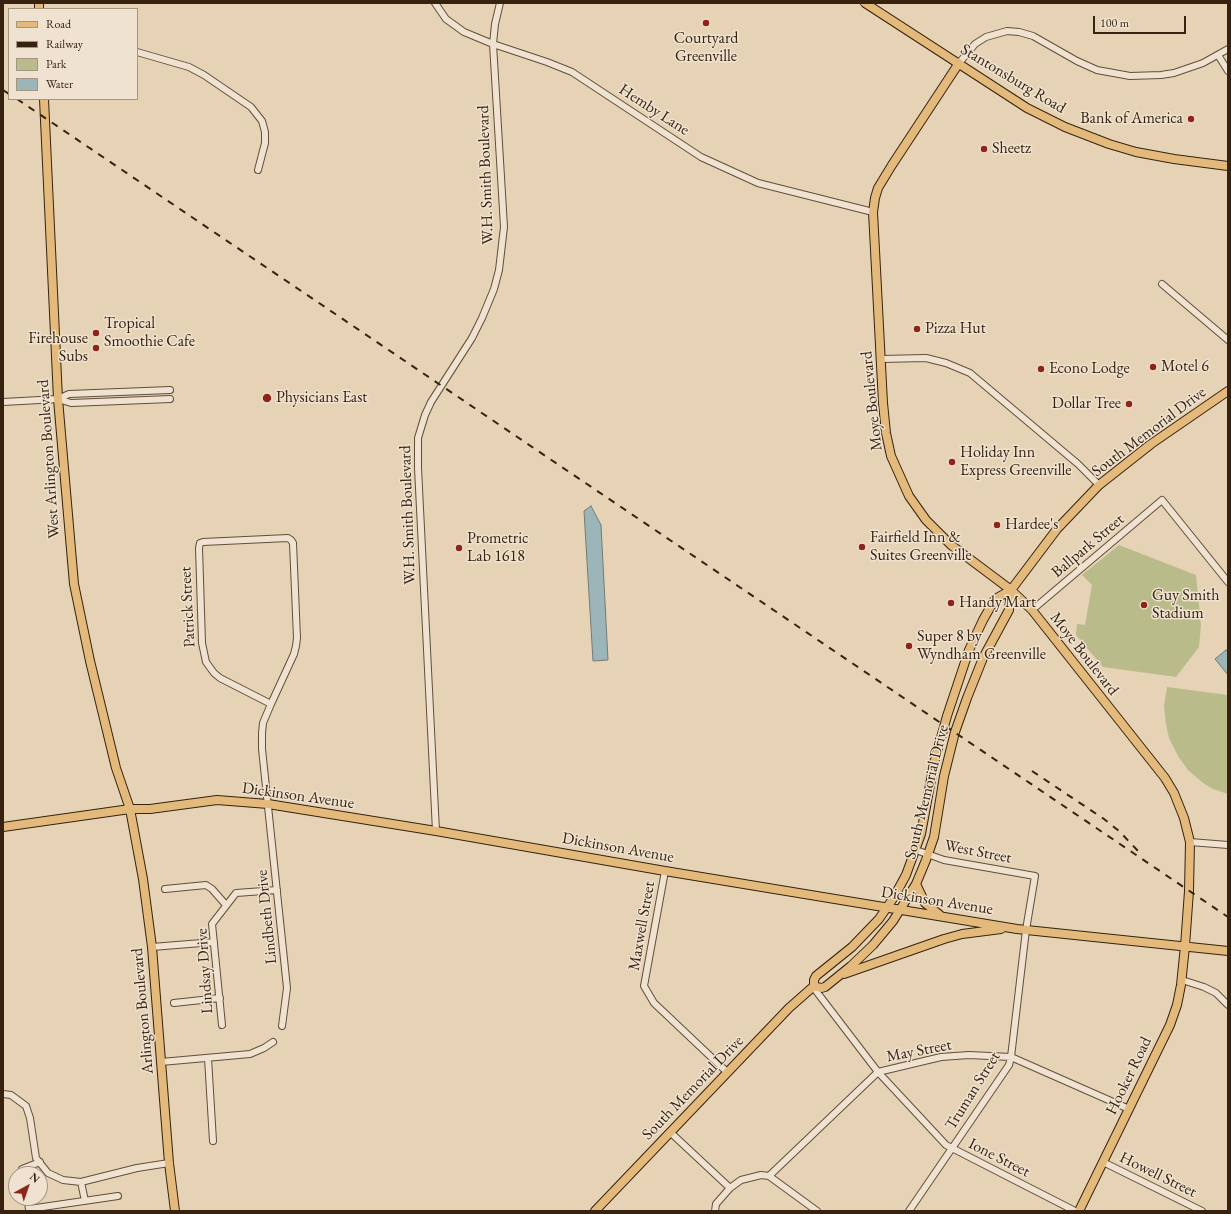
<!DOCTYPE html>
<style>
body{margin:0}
#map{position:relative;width:1231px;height:1214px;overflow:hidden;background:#e6d3b6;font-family:"EB Garamond",serif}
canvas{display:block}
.frame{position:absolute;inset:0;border:4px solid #36220f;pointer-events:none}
.legend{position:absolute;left:8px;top:8px;width:130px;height:92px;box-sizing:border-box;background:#efe2d0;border:1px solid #a59583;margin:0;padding:5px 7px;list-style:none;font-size:12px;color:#36220f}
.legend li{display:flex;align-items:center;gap:8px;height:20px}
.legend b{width:20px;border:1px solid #a59583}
.north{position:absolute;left:8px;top:1166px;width:40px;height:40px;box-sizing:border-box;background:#efe2d0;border:1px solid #a59583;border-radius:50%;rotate:40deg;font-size:11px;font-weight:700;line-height:16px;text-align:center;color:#36220f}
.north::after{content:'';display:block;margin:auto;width:14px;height:18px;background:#8f2418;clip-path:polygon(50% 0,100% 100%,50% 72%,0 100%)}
.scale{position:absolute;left:1093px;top:16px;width:93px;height:18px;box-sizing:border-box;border:2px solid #36220f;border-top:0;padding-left:5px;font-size:12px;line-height:14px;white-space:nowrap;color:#36220f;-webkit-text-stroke:3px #efe2d0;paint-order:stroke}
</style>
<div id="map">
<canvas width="1231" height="1214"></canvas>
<div class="frame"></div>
<ul class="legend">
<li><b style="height:5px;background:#e3ba7b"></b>Road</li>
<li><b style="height:5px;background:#36220f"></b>Railway</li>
<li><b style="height:11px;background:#b9bb8b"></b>Park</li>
<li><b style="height:11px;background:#9bb5b9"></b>Water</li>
</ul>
<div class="north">N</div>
<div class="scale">100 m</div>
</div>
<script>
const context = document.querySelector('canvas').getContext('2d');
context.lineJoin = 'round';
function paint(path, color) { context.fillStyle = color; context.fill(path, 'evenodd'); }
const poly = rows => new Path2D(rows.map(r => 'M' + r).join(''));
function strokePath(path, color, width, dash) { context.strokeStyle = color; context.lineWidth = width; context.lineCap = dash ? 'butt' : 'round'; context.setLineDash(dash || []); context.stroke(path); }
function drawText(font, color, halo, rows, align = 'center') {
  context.font = font + ' "EB Garamond",serif'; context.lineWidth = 3; context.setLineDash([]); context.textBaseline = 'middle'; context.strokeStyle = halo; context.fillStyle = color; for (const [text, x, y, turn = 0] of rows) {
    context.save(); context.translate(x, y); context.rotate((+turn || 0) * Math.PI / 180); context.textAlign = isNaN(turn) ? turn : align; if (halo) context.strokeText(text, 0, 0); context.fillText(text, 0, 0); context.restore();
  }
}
const green = poly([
 [1119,545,1196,575,1201,625,1199,647,1176,677,1103,667,1076,635,1077,624,1085,625,1092,585,1082,575],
 [1167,687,1228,695,1228,794,1213,789,1203,783,1188,770,1178,756,1169,738,1166,724,1164,706]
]);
const water = poly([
 [591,506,601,525,608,660,593,661,584,511,591,506],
 [1226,650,1228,653,1228,675,1215,659,1226,650]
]);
const minor = poly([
 [435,3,446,19,464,32,493,44,547,62,572,72,701,157,758,183,873,212],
 [137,52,189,67,204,75,251,107,262,121,265,132,265,143,258,170],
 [1218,55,1228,71],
 [959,63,975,44,986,37,1007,31,1019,32,1033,36,1077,61,1097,70,1130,76,1161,75,1174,73,1203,63,1228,49],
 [1162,284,1228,340],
 [881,359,926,358,946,363,970,373,1078,464,1099,485],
 [58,399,69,394,170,390],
 [3,402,58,399,71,403,170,399],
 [1032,610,1162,500,1228,582],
 [271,704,220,678,214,673,206,662,202,643,199,548,200,543,203,542,288,538,291,540,293,543,297,638,296,646,294,654,271,704,263,723,262,733,262,749,287,988,282,1026],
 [436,831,418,468,418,438,425,415,431,402,472,338,482,318,494,289,499,270,504,227,493,44,495,24,500,3],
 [1190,842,1228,845],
 [665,871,644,986,654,1003,727,1072],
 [165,889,206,885,212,889,226,905],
 [152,947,214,942],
 [1182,980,1204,987,1216,993,1228,1005],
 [813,987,878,1072,946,1145,1075,1211],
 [174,1003,220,998],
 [222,1025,212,924,236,893,277,890],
 [208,1058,213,1141],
 [161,1062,250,1054,264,1048,273,1042],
 [3,1094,11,1095,26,1106,30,1118,36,1158,48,1173,63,1180,81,1182,137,1168,169,1163],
 [670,1132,730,1188],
 [1103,1162,1202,1211],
 [23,1174,22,1169,40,1162],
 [769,1176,878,1072,941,1057,969,1055,1011,1057,1129,1109],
 [81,1182,85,1201],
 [27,1198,29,1209,118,1196],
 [715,1211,716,1204,730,1188,741,1180,761,1175,769,1176,817,1211],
 [909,1211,1009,1065,1011,1057,1026,930,1035,876,944,860,916,850]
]);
const major = poly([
 [39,3,39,9],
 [865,3,1027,108,1065,127,1109,144,1136,152,1174,159,1228,166],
 [959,63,892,165,878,188,875,198,873,212,883,403,886,433,891,456,909,496,926,520,951,545,1011,590,1032,610,1165,778,1174,793,1184,818,1190,842,1189,891,1185,946,1181,985,1177,1005,1170,1025,1079,1211],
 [44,99,58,399,74,584,90,661,116,768,130,809,143,879,152,947,169,1163,175,1211],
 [3,827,130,809,150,809,217,800,268,804,436,831,665,871,1017,929,1228,951],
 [916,884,925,903,940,915],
 [844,974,944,939,962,934,1001,929],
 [814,986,814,980,816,976,852,947,879,919,894,897,906,875,921,834,934,763,947,716,969,650,983,620,995,599,1011,590,1057,529,1099,485,1151,444,1228,391],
 [814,986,821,988,825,987,851,966,873,945,893,921,916,884,926,860,934,837,944,776,955,732,967,698,983,658,1009,610,1011,590],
 [595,1211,789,1008,814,986]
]);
const rail = poly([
 [3,90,9,94],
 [17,99,1228,917],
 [1032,771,1104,819,1119,831,1139,852]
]);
const markers = [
 [706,23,4,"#8f2418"],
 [1191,119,4,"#8f2418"],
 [984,149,4,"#8f2418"],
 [917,329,4,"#8f2418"],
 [96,333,4,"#8f2418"],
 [96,348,4,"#8f2418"],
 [1153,367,4,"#8f2418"],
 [1041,369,4,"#8f2418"],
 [267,398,5,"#8f2418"],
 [1129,404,4,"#8f2418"],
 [952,462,4,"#8f2418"],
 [997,525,4,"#8f2418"],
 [862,547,4,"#8f2418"],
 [459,548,4,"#8f2418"],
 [951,603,4,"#8f2418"],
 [1144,605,4,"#8f2418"],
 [909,646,4,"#8f2418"]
];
const poiNames = [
 ["Courtyard",706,39,"center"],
 ["Greenville",706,57,"center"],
 ["Bank of America",1183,119,"right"],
 ["Sheetz",992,149],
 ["Tropical",104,324],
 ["Smoothie Cafe",104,342],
 ["Pizza Hut",925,329],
 ["Firehouse",88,339,"right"],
 ["Subs",88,357,"right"],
 ["Motel 6",1161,367],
 ["Econo Lodge",1049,369],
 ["Physicians East",276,398],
 ["Dollar Tree",1121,404,"right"],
 ["Holiday Inn",960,453],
 ["Express Greenville",960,471],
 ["Hardee's",1005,525],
 ["Fairfield Inn &",870,538],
 ["Suites Greenville",870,556],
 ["Prometric",467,539],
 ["Lab 1618",467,557],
 ["Guy Smith",1152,596],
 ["Stadium",1152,614],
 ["Handy Mart",959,603],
 ["Super 8 by",917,637],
 ["Wyndham Greenville",917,655]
];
const streetNames = [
 ["Stantonsburg Road",1013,79,31],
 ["Hemby Lane",654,110,33],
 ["W.H. Smith Boulevard",486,175,-92],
 ["Moye Boulevard",872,401,-96],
 ["South Memorial Drive",1149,432,-37],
 ["West Arlington Boulevard",49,459,-94],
 ["W.H. Smith Boulevard",408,515,-92],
 ["Ballpark Street",1088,546,-40],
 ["Patrick Street",188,607,-93],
 ["Moye Boulevard",1084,654,52],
 ["South Memorial Drive",927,792,-76],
 ["Dickinson Avenue",298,796,8],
 ["Dickinson Avenue",618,848,10],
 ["West Street",978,852,11],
 ["Dickinson Avenue",937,901,9],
 ["Lindbeth Drive",267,917,-96],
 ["Maxwell Street",642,926,-80],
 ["Lindsay Drive",205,971,-94],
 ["Arlington Boulevard",143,1011,-95],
 ["May Street",919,1051,-11],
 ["Hooker Road",1129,1076,-64],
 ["South Memorial Drive",693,1088,-46],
 ["Truman Street",973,1091,-58],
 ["Ione Street",999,1158,27],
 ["Howell Street",1158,1175,26]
];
paint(green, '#b9bb8b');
paint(water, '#9bb5b9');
strokePath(water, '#737a75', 1);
strokePath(minor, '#624e39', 8);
strokePath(major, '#36220f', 10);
strokePath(minor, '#efe2d0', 6);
strokePath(major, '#e3ba7b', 8);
strokePath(rail, '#36220f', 2, [7, 7]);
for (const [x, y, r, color] of markers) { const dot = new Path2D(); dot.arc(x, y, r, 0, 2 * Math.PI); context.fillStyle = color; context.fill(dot); strokePath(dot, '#efe2d0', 1.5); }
drawText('16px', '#36220f', '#efe2d0', poiNames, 'left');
drawText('16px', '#36220f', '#efe2d0', streetNames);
</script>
